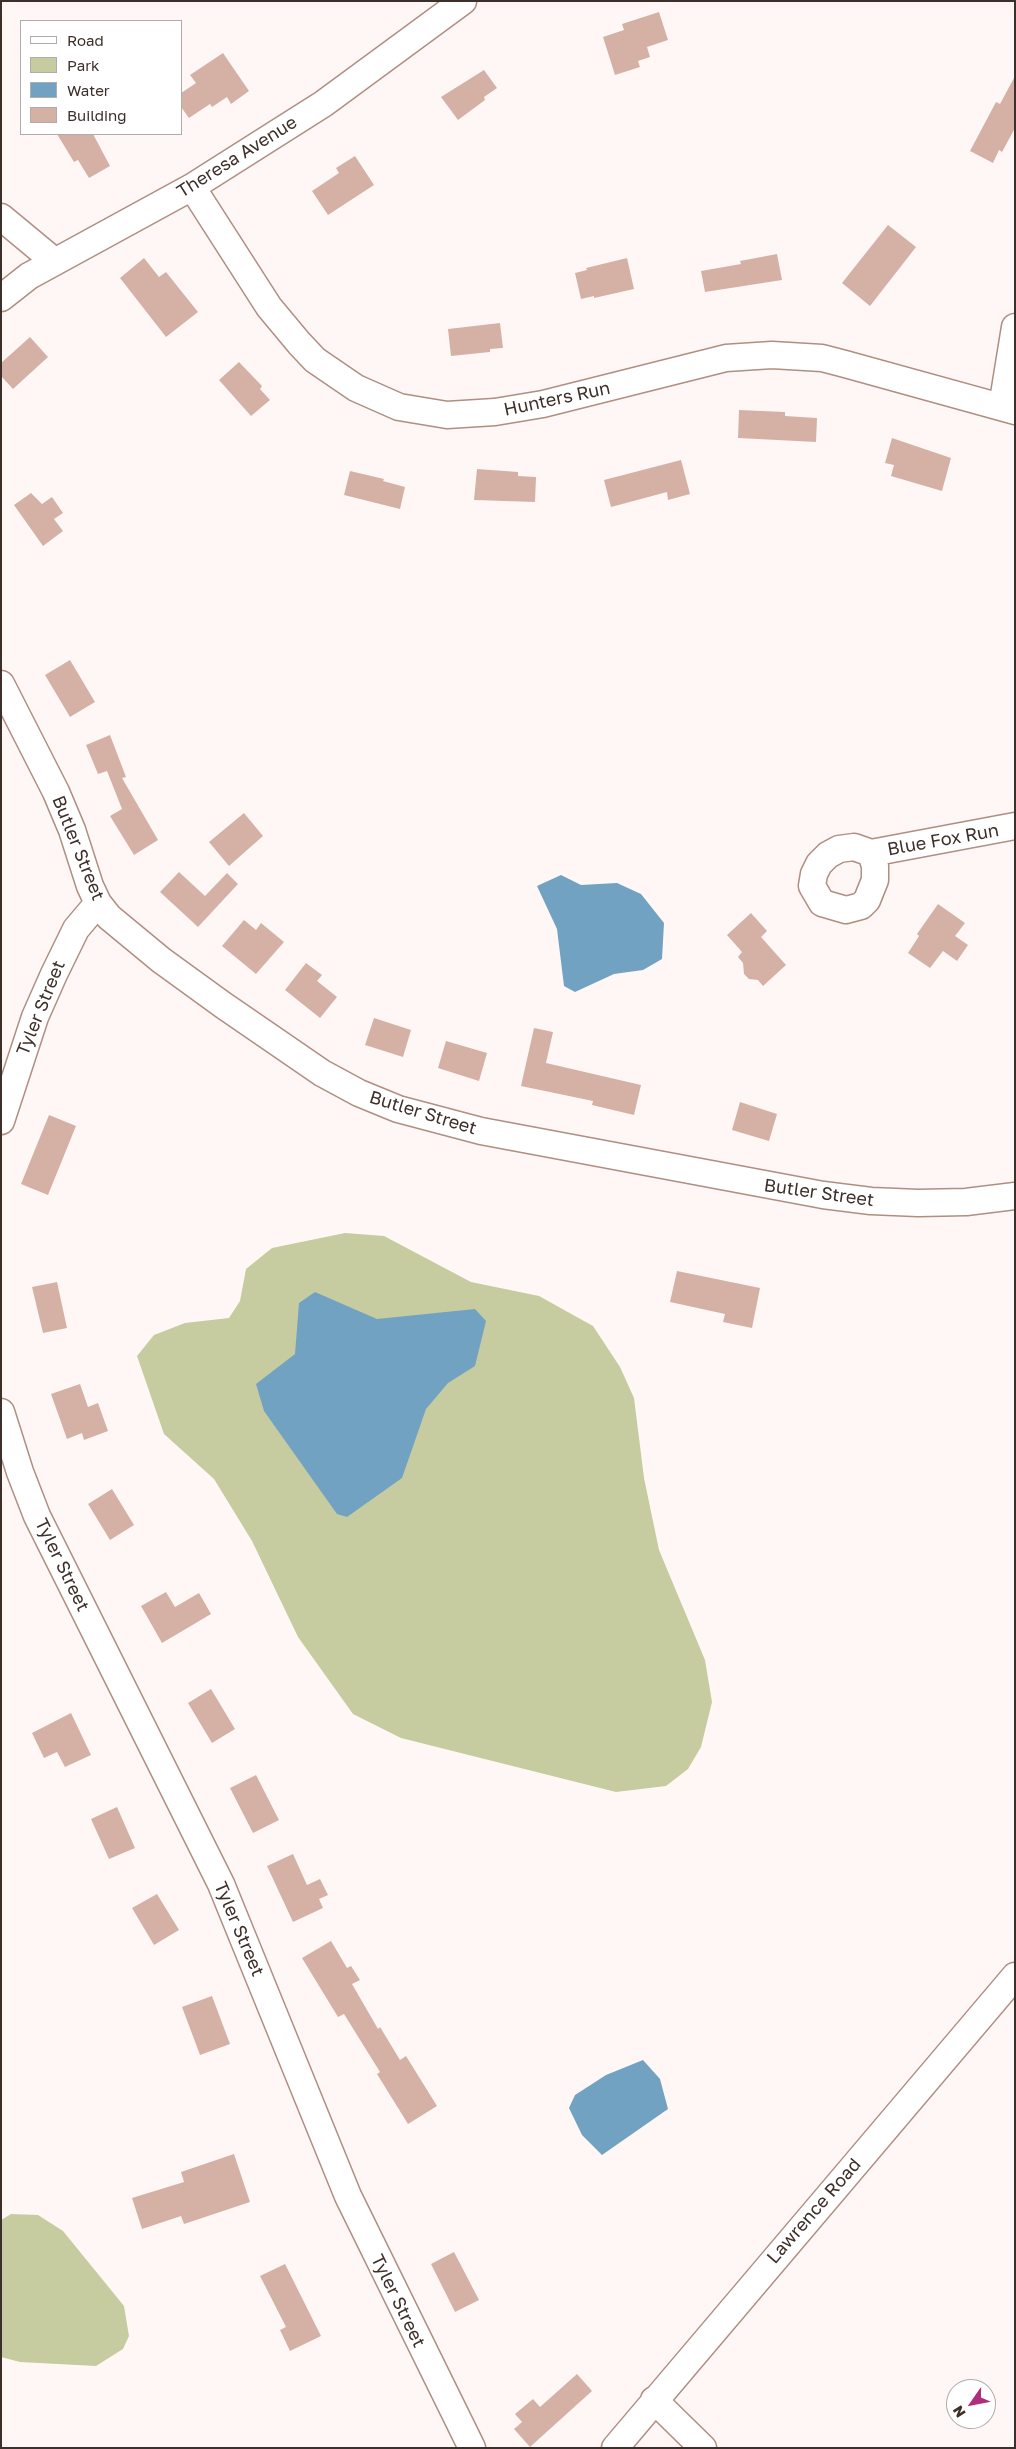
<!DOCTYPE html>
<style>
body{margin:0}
#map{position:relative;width:1016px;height:2449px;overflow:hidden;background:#fff7f5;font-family:"Golos Text",sans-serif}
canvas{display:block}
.frame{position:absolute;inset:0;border:2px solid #3d2f2a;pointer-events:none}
.legend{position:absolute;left:20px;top:20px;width:162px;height:115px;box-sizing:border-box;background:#fff;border:1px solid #b1acaa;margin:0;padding:6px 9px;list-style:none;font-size:15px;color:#3d2f2a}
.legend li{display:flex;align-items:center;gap:10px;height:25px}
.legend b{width:25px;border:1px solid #b1acaa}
.north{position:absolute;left:946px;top:2379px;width:50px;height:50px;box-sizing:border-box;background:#fff;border:1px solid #b1acaa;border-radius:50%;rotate:237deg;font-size:14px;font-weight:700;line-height:20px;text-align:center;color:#3d2f2a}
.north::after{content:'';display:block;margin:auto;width:18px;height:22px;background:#ae2e7b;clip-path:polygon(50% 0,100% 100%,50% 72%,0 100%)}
</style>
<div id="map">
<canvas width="1016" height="2449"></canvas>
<div class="frame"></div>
<ul class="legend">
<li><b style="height:6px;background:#fff"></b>Road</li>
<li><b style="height:14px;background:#c6cc9f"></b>Park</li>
<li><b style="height:14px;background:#72a2c2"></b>Water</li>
<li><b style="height:14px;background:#d5b1a5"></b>Building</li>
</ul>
<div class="north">N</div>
</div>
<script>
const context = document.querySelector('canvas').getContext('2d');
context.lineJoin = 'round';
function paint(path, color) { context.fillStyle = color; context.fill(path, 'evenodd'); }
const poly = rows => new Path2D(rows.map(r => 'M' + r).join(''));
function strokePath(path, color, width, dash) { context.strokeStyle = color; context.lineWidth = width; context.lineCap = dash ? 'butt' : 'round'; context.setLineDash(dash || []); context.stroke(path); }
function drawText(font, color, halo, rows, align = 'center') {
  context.font = font + ' "Golos Text",sans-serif'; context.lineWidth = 4.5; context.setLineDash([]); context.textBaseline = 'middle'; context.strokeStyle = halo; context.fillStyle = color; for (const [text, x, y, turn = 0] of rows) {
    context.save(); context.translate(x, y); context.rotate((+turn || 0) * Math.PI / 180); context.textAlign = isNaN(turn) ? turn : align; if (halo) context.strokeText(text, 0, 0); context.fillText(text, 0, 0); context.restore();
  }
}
const green = poly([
 [345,1233,384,1236,471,1282,539,1296,593,1326,620,1367,634,1398,644,1478,659,1550,705,1660,712,1702,701,1747,688,1769,666,1786,616,1792,401,1738,353,1714,298,1637,252,1541,214,1479,164,1434,137,1356,154,1335,185,1323,229,1318,240,1301,246,1269,272,1248],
 [11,2214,38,2215,63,2231,124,2306,129,2336,123,2349,96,2366,20,2362,1,2357,1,2220]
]);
const water = poly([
 [561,875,581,885,617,883,641,894,664,923,662,959,643,970,614,974,575,992,564,986,557,929,537,886],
 [315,1292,377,1319,475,1309,486,1321,475,1366,448,1383,426,1409,402,1478,347,1517,337,1514,264,1411,256,1384,295,1354,299,1303],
 [643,2060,660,2079,668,2109,602,2155,582,2135,569,2108,575,2095,606,2075]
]);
const building = poly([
 [659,12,668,40,647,47,650,57,638,61,640,67,615,75,603,37,624,30,622,24],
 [223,53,249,91,231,104,227,97,212,107,210,104,189,118,181,107,181,93,196,83,190,75],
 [484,70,497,88,484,97,485,100,458,120,441,97],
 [1015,76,1015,128,1002,152,999,150,993,163,970,151,996,102,1000,104],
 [57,134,93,134,110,166,89,178,78,160,74,162],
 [355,156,374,185,328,215,312,191,339,173,336,168],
 [888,225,916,247,870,306,842,283],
 [777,254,782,280,705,292,701,271,741,264,740,261],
 [144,258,159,277,166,272,198,312,166,337,120,278],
 [627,258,634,289,594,298,594,296,581,299,575,273,587,270,586,268],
 [500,323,503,348,490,349,490,352,451,356,448,329],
 [30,337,48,357,13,389,1,376,1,363],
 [239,362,262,386,260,389,270,400,251,416,219,380],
 [739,410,785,412,785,416,817,418,816,442,738,438],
 [892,438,951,458,942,491,891,476,894,465,885,463],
 [681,460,690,494,668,500,667,492,611,507,604,480],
 [477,469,518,472,518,476,536,477,535,502,474,500],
 [350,471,384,479,383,481,405,487,400,509,344,495],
 [31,493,42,504,52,497,63,513,54,519,63,531,43,546,14,505],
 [70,660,95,702,70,717,45,675],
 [110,735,126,777,122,778,158,840,134,855,110,816,122,809,107,771,98,774,86,745],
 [244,813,263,836,229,866,209,842],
 [179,872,205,896,227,873,238,884,198,927,160,892],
 [938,904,965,923,955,936,968,945,957,961,943,951,930,968,908,953,919,936,917,934],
 [751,913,767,931,761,937,786,965,763,986,758,980,749,979,744,974,743,963,738,957,742,952,727,935],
 [244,920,256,930,261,923,284,942,256,974,222,946],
 [306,963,322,975,317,981,337,997,320,1018,285,990],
 [374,1018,411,1030,403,1057,365,1045],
 [534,1028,553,1032,546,1063,641,1085,634,1115,592,1105,593,1101,521,1086],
 [446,1041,487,1053,479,1081,438,1068],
 [740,1102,777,1114,769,1141,732,1130],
 [49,1115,76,1126,48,1195,21,1184],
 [677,1271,760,1288,752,1328,723,1322,725,1314,670,1302],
 [57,1282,67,1328,43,1333,32,1287],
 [80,1384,88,1407,98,1403,108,1431,84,1440,82,1433,67,1439,51,1394],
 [112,1489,134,1525,110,1540,88,1504],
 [166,1592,175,1607,199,1593,211,1614,162,1643,141,1606],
 [211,1689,235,1729,212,1743,188,1703],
 [71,1713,91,1755,65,1767,57,1752,44,1758,32,1733],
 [256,1775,279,1820,253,1833,230,1788],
 [117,1807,135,1848,109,1859,91,1819],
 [293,1854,307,1885,320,1879,328,1895,319,1899,323,1908,293,1922,267,1866],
 [157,1894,179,1930,154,1945,132,1908],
 [331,1941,347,1968,351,1966,360,1980,352,1984,378,2029,380,2027,400,2060,406,2056,437,2106,408,2124,377,2074,380,2072,344,2014,338,2017,302,1958],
 [212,1996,230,2044,200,2055,182,2007],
 [234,2154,250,2202,184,2224,181,2216,142,2229,132,2198,184,2182,181,2172],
 [454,2252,479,2300,455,2312,431,2264],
 [285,2264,321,2336,290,2351,280,2330,286,2327,260,2276],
 [577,2374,592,2391,530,2447,514,2429,522,2422,515,2414,533,2399,540,2407]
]);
const minor = poly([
 [192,187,269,307,299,343,315,360,356,388,399,407,447,415,495,412,543,404,726,358,772,355,822,358,845,364,1015,411],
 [1,217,54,261],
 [1,298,29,276,192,187,323,104,463,1],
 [1002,407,1015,327],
 [1,684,56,792,72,830,90,886,98,903,109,917,161,960,223,1005,322,1073,359,1093,398,1109,481,1131,823,1195,871,1201,918,1203,966,1202,1015,1196],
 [871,853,875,866,875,880,867,900,861,906,846,910,822,903,812,886,814,874,819,864,828,855,839,849,854,847,871,853,1015,826],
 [1,1121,35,1017,54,974,76,929,98,903],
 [1,1412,20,1472,37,1516,221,1884,348,2196,472,2448],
 [654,2400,703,2448],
 [615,2448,1015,1976]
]);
const streetNames = [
 ["Theresa Avenue",237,157,-32],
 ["Hunters Run",557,399,-12],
 ["Blue Fox Run",943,840,-10],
 ["Butler Street",78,848,68],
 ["Tyler Street",41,1008,-68],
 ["Butler Street",423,1113,17],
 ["Butler Street",819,1193,8],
 ["Tyler Street",62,1565,64],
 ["Tyler Street",239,1929,67],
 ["Lawrence Road",814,2211,-49],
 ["Tyler Street",398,2301,64]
];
paint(green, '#c6cc9f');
paint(water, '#72a2c2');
paint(building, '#d5b1a5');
strokePath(minor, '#b08e82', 29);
strokePath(minor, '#fff', 26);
drawText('18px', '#3d2f2a', '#fff', streetNames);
</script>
